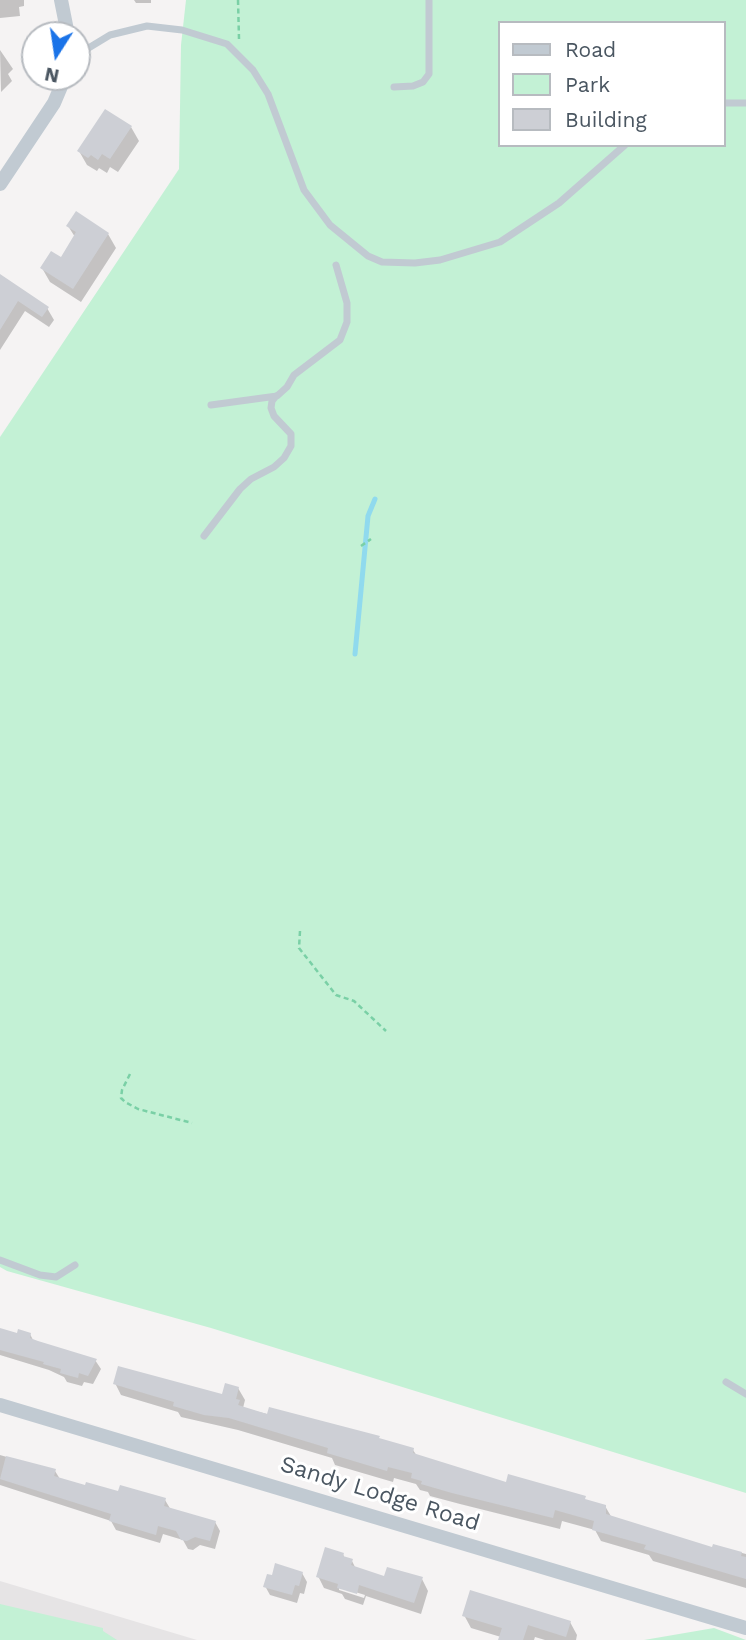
<!DOCTYPE html>
<style>
body{margin:0}
#map{position:relative;width:746px;height:1640px;overflow:hidden;background:#f5f3f3;font-family:"Work Sans",sans-serif}
canvas{display:block}
.legend{position:absolute;left:498px;top:21px;width:228px;height:126px;box-sizing:border-box;background:#fff;border:2px solid #b7bbc0;margin:0;padding:9px 12px;list-style:none;font-size:21px;color:#4a5661}
.legend li{display:flex;align-items:center;gap:14px;height:35px}
.legend b{width:35px;border:2px solid #b7bbc0}
.north{position:absolute;left:21px;top:21px;width:70px;height:70px;box-sizing:border-box;background:#fff;border:2px solid #b7bbc0;border-radius:50%;rotate:192deg;font-size:19px;font-weight:700;line-height:28px;text-align:center;color:#4a5661}
.north::after{content:'';display:block;margin:auto;width:24px;height:32px;background:#1a73e8;clip-path:polygon(50% 0,100% 100%,50% 72%,0 100%)}
</style>
<div id="map">
<canvas width="746" height="1640"></canvas>
<ul class="legend">
<li><b style="height:9px;background:#c1cad2"></b>Road</li>
<li><b style="height:19px;background:#c3f1d5"></b>Park</li>
<li><b style="height:19px;background:#cdcfd5"></b>Building</li>
</ul>
<div class="north">N</div>
</div>
<script>
const context = document.querySelector('canvas').getContext('2d');
context.lineJoin = 'round';
function paint(path, color) { context.fillStyle = color; context.fill(path, 'evenodd'); }
const poly = rows => new Path2D(rows.map(r => 'M' + r).join(''));
function strokePath(path, color, width, dash) { context.strokeStyle = color; context.lineWidth = width; context.lineCap = dash ? 'butt' : 'round'; context.setLineDash(dash || []); context.stroke(path); }
function drawText(font, color, halo, rows, align = 'center') {
  context.font = font + ' "Work Sans",sans-serif'; context.lineWidth = 6; context.setLineDash([]); context.textBaseline = 'middle'; context.strokeStyle = halo; context.fillStyle = color; for (const [text, x, y, turn = 0] of rows) {
    context.save(); context.translate(x, y); context.rotate((+turn || 0) * Math.PI / 180); context.textAlign = isNaN(turn) ? turn : align; if (halo) context.strokeText(text, 0, 0); context.fillText(text, 0, 0); context.restore();
  }
}
const education = poly([
 [0,1581,197,1640,0,1640]
]);
const green = poly([
 [186,0,746,0,746,1493,211,1328,7,1271,0,1267,0,437,179,169,181,45],
 [499,23,723,23,723,145,499,145],
 [0,1604,103,1628,103,1631,117,1640,0,1640],
 [714,1628,746,1640,644,1640]
]);
const shadow = poly([
 [0,0,24,0,24,6,19,7,20,16,0,18],
 [134,0,151,0,151,3,136,3],
 [0,50,13,69,8,74,12,81,1,92],
 [131,127,139,141,118,172,110,167,107,173,99,168,97,171,87,165,79,151],
 [68,226,108,234,116,248,81,302,50,282,42,268,61,259,75,237],
 [0,287,47,308,54,320,49,327,25,311,0,350],
 [0,1330,18,1335,30,1334,34,1342,95,1360,101,1369,93,1384,84,1382,82,1386,67,1382,64,1377,49,1370,0,1355],
 [115,1383,224,1396,238,1388,245,1400,243,1408,413,1450,417,1456,507,1484,605,1506,612,1518,714,1549,715,1546,746,1554,746,1588,653,1561,649,1555,601,1541,595,1530,562,1521,560,1529,460,1504,430,1496,428,1492,420,1490,416,1484,394,1478,393,1482,335,1465,332,1458,238,1430,181,1417,178,1412,121,1395],
 [0,1455,55,1471,60,1479,86,1487,165,1500,171,1510,215,1522,220,1531,215,1549,200,1545,193,1550,188,1549,183,1540,163,1534,160,1543,116,1530,111,1521,0,1485],
 [343,1554,345,1559,352,1561,356,1569,385,1578,422,1579,428,1591,421,1614,366,1596,363,1605,345,1599,342,1594,324,1588,318,1576],
 [339,1587,365,1595,364,1598,339,1590],
 [302,1573,307,1582,304,1594,300,1593,297,1603,270,1595,265,1586],
 [464,1615,570,1622,577,1635,576,1640,545,1640,535,1637,534,1640,500,1640,501,1637,471,1628]
]);
const stream = poly([
 [355,654,368,516,375,499]
]);
const building = poly([
 [105,109,132,126,110,159,102,154,98,160,91,155,88,158,77,151],
 [76,211,109,233,73,289,40,268,51,251,61,257,76,232,66,226],
 [0,274,49,307,42,317,18,301,0,330],
 [0,1328,17,1333,18,1329,31,1333,30,1338,38,1341,97,1359,88,1376,79,1373,78,1378,60,1373,61,1369,43,1364,44,1362,0,1350],
 [118,1366,222,1394,225,1383,239,1387,236,1399,240,1400,238,1405,267,1414,269,1407,380,1436,379,1438,414,1448,413,1453,506,1482,508,1474,586,1496,585,1499,606,1505,606,1514,712,1547,713,1544,742,1552,741,1556,746,1557,746,1579,644,1549,646,1545,592,1530,594,1521,555,1510,553,1518,452,1493,421,1484,422,1481,411,1478,412,1473,388,1467,387,1471,327,1453,328,1448,229,1418,204,1415,173,1406,174,1402,113,1384],
 [6,1456,56,1469,54,1476,85,1485,86,1482,118,1491,120,1485,166,1498,164,1506,216,1521,210,1541,195,1537,187,1541,181,1540,176,1531,158,1526,156,1535,109,1521,111,1514,0,1479],
 [325,1547,344,1553,343,1556,353,1559,351,1565,384,1576,387,1567,423,1577,414,1603,359,1585,357,1594,337,1588,338,1584,316,1577],
 [275,1563,303,1572,299,1586,295,1585,292,1595,263,1587,267,1574,272,1575],
 [470,1590,571,1621,566,1637,528,1625,523,1640,498,1640,502,1628,462,1616]
]);
const path = poly([
 [238,0,239,39],
 [361,546,371,539],
 [300,931,299,948,336,995,354,1001,386,1031],
 [130,1074,122,1090,121,1098,125,1102,138,1109,192,1123]
]);
const service = poly([
 [77,55,110,35,147,26,182,30,227,44,253,70,268,94,304,190,330,225,368,256,382,262,415,263,440,260,500,242,559,203,625,145],
 [394,87,413,86,423,82,429,74,429,0],
 [723,103,746,103],
 [211,405,277,396,287,387,294,375,340,340,347,322,347,303,336,265],
 [204,536,240,489,251,479,274,467,284,458,291,446,291,434,274,416,271,408,272,401,276,396],
 [0,1260,40,1275,56,1277,75,1265],
 [726,1382,746,1394]
]);
const minor = poly([
 [61,0,68,35],
 [0,184,54,103,65,77],
 [0,1405,746,1628]
]);
const streetNames = [
 ["Sandy Lodge Road",380,1494,17]
];
paint(education, '#e6e4e5');
paint(green, '#c3f1d5');
paint(shadow, '#0003');
strokePath(stream, '#90daee', 5);
paint(building, '#cdcfd5');
strokePath(path, '#7ad0a6', 2.5, [5, 3.5]);
strokePath(service, '#c1cad2', 7);
strokePath(minor, '#c1cad2', 14);
drawText('23px', '#4a5661', '#fff', streetNames);
</script>
